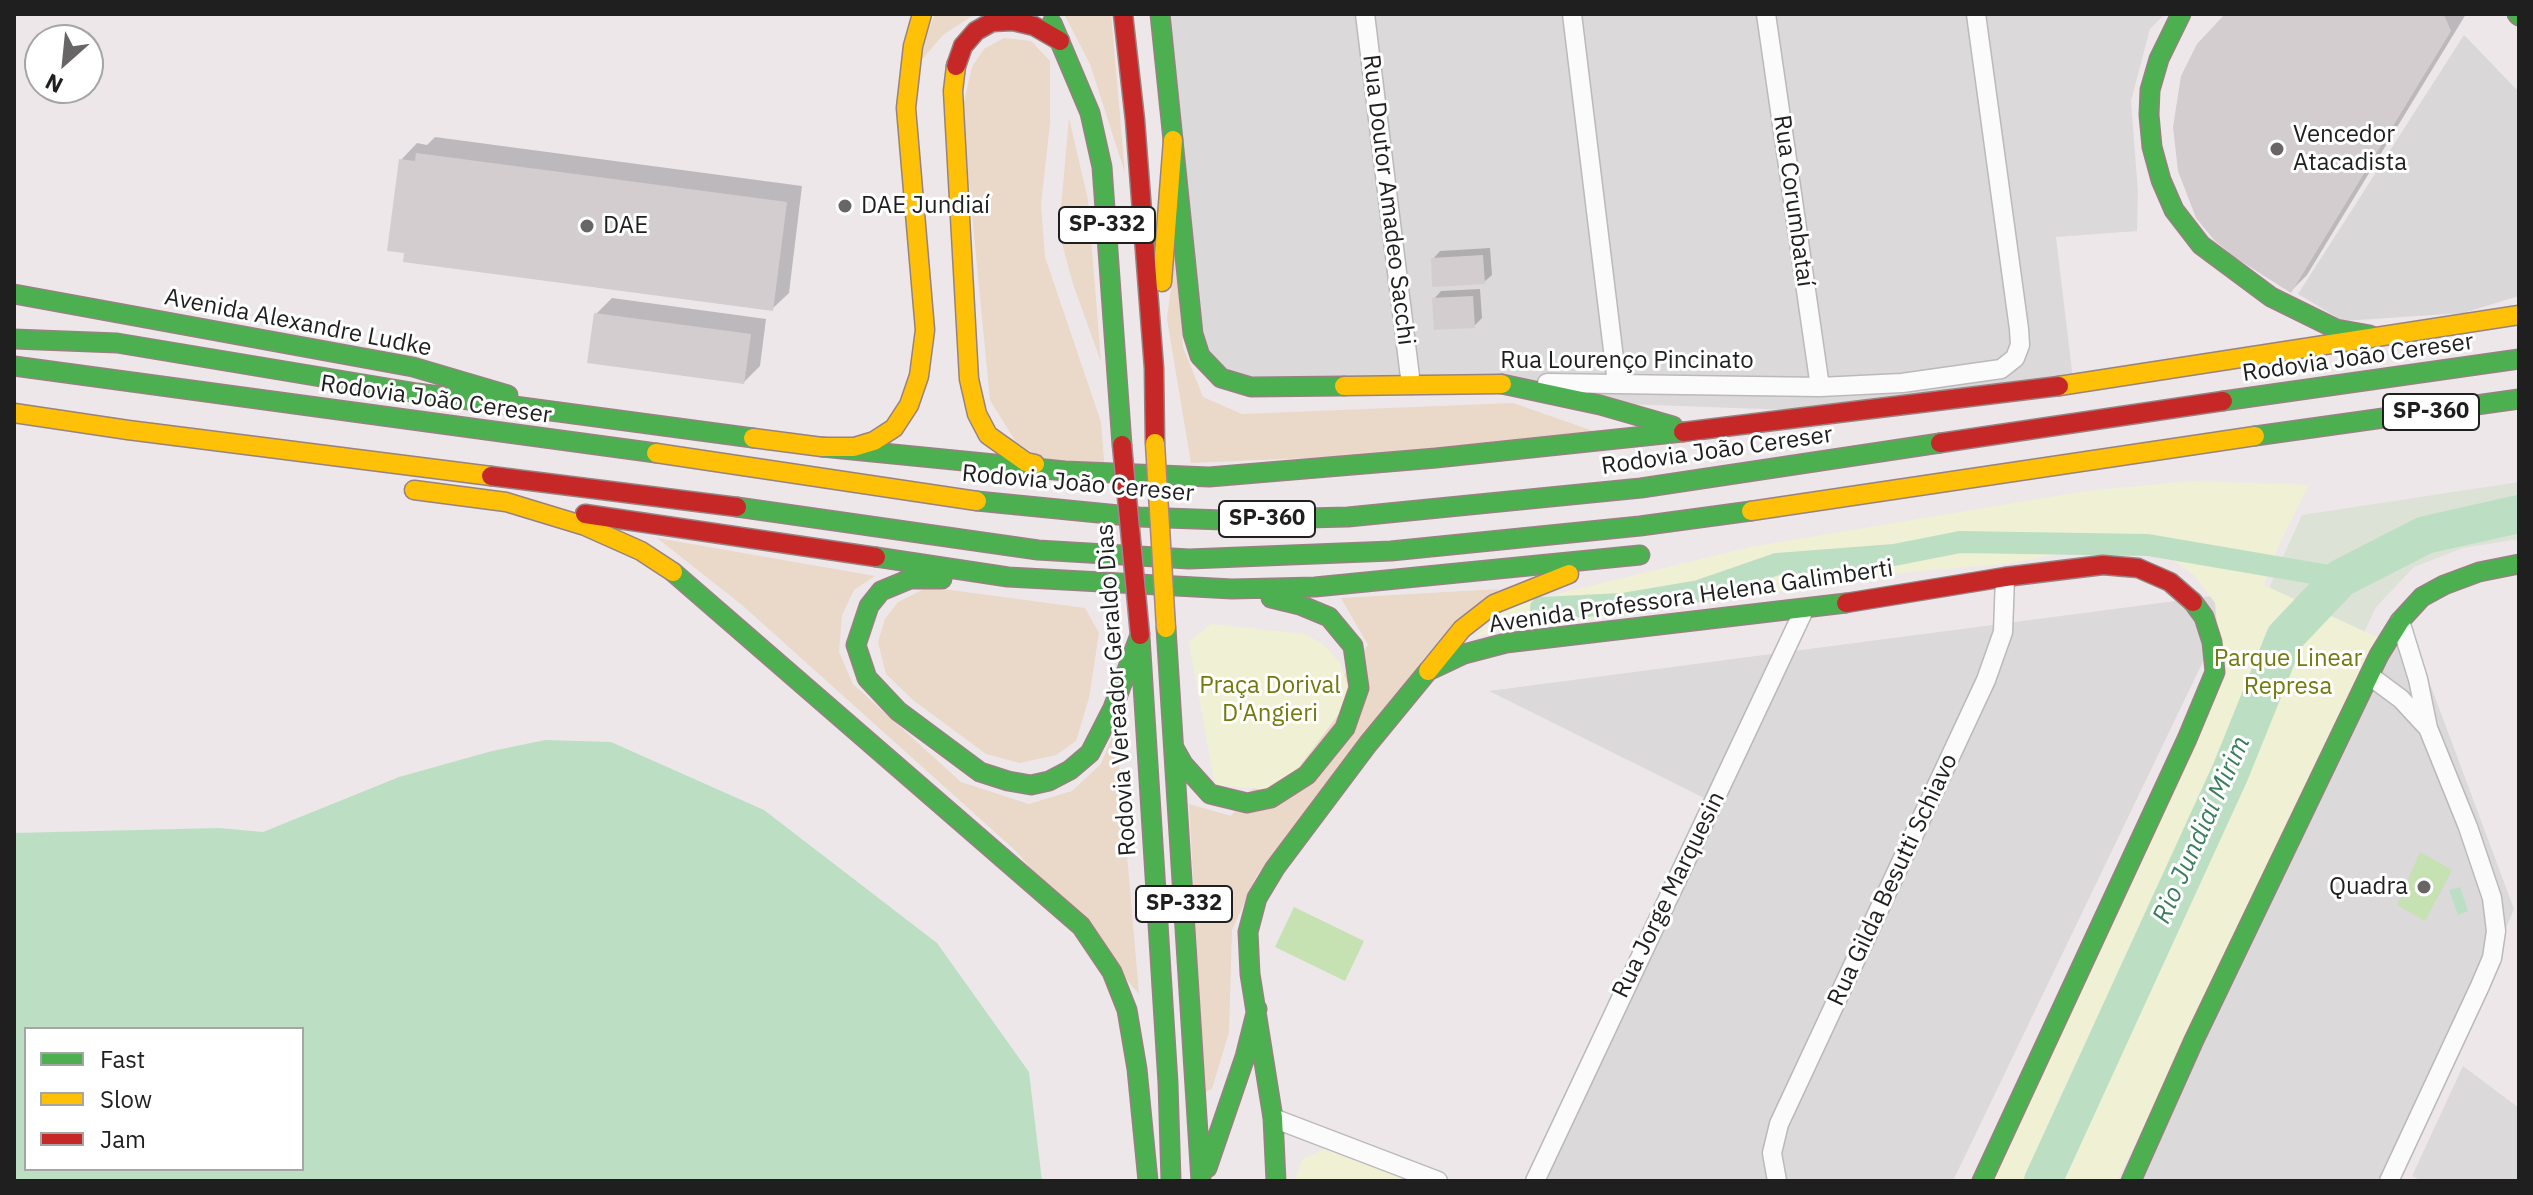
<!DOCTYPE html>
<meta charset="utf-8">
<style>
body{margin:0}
#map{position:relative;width:2533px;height:1195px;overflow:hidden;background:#ede7ea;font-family:"IBM Plex Sans",sans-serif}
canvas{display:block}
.frame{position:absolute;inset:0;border:16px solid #1f1f1f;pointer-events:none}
.legend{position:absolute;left:24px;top:1027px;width:280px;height:144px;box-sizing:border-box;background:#fff;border:2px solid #a5a5a5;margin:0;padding:10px 14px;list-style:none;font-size:24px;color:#1f1f1f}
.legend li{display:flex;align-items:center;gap:16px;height:40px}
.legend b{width:40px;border:2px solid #a5a5a5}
.north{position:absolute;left:24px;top:24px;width:80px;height:80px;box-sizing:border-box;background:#fff;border:2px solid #a5a5a5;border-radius:50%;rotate:207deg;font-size:22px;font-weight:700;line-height:32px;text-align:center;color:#1f1f1f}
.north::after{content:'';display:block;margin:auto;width:28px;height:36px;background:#676566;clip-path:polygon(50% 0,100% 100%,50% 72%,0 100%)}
</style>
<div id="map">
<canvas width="2533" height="1195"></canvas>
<div class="frame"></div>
<ul class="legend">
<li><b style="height:10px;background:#4caf50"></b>Fast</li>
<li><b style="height:10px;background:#ffc107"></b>Slow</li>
<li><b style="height:10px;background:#c62828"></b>Jam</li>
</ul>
<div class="north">N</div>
</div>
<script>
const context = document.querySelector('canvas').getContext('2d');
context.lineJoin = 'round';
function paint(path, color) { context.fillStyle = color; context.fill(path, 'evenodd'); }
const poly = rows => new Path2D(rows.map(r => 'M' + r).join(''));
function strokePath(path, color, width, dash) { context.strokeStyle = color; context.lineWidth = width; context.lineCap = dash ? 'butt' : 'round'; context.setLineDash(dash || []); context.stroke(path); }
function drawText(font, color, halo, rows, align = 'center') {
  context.font = font + ' "IBM Plex Sans",sans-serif'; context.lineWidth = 6; context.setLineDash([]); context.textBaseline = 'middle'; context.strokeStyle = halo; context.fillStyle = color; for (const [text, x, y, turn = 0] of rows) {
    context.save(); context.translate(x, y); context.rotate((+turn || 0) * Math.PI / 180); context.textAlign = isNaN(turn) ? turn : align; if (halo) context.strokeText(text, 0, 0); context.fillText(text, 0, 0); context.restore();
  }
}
const residential = poly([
 [1166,14,2165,14,2150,29,2131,101,2138,192,2137,231,2056,237,2074,388,1901,414,1595,403,1424,378,1231,383,1203,351],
 [2236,593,1953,1181,1532,1181,1704,798,1489,691],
 [2405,617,2514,909,2400,1181,2135,1181],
 [2463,1066,2519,1108,2519,1181,2422,1181,2412,1176]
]);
const grass = poly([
 [935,14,975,14,943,35,913,70],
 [1064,14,1111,14,1125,173,1090,64],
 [1004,38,1031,41,1050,61,1050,123,1041,204,1045,257,1101,422,1105,473,1055,467,1016,442,990,400,962,111,972,67,984,49],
 [1069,118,1088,200,1101,362,1073,284,1059,232],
 [1176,246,1183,347,1203,397,1242,414,1513,403,1616,439,1488,450,1191,463,1167,319],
 [657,538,875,576,854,590,842,615,839,652,853,684,961,782,1029,804,1072,791,1101,764,1116,727,1139,994,1016,851,742,605],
 [928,587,1085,608,1099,633,1089,698,1076,741,1056,755,1020,763,986,754,913,700,886,674,878,642,885,619,898,602],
 [1499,589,1257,875,1232,930,1229,1032,1212,1089,1205,1092,1189,804,1231,816,1368,645,1341,598]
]);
const wetland = poly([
 [2519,482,2519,539,2463,548,2414,567,2376,607,2105,1181,2001,1181,2302,515]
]);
const park = poly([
 [2193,481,2309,485,2279,545,2264,585,2381,639,2117,1181,1984,1181,2220,658,2215,603,2194,575,2167,556,2141,551,2080,550,2006,564,1909,572,1577,622,1510,628,1475,637,1508,606,1750,547,2086,491],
 [1211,624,1305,634,1325,646,1340,663,1348,685,1342,710,1281,791,1215,785,1189,642],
 [1330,1147,1408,1181,1294,1181,1303,1159]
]);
const pitch = poly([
 [2420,852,2452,870,2425,921,2397,905],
 [1294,907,1364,941,1345,981,1275,947]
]);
const parking = poly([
 [2464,35,2519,92,2519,296,2463,313,2343,321,2298,294]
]);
const water = poly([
 [545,740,611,742,764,810,937,943,1029,1072,1042,1181,14,1181,14,833,219,828,263,832,399,777,492,751],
 [26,1029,302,1029,302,1169,26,1169],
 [2460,887,2468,911,2458,915,2449,890]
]);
const shadow = poly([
 [2227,14,2466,14,2307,275,2291,291],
 [435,137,802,186,789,293,772,309,401,160,417,143,427,145],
 [1490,248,1492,275,1484,282,1433,259,1440,251],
 [1480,289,1482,318,1474,326,1434,299,1441,291],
 [612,298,766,319,760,366,744,382,596,314]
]);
const canal = poly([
 [1541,608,1622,604,1699,591,1777,564,1894,555,1960,542,2148,545,2341,578]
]);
const river = poly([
 [2043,1181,2230,773,2285,637,2341,578,2425,535,2519,514]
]);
const building = poly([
 [2225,14,2439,14,2445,17,2451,31,2291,293,2236,258,2215,241,2196,218,2178,171,2173,127,2181,76,2197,44],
 [416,153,787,202,773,311,403,262,404,253,387,251,399,159,415,161],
 [1483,255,1485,284,1432,287,1431,258],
 [1473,296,1475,328,1434,330,1432,298],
 [594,313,751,334,744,384,587,363]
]);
const street = poly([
 [1365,14,1411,385],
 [1572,14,1617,383],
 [1766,14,1820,387],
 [1547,383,1820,387,1902,383,2001,369,2015,358,2020,345,2019,329,1976,14],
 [2370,676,2401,699,2426,726],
 [1273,1118,1438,1181],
 [1535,1181,1804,610],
 [1777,1181,1772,1153,1779,1124,1986,680,2003,632,2005,577],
 [2389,1181,2480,986,2492,958,2496,931,2492,898,2468,827,2428,728,2418,679,2400,621]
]);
const fast = poly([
 [1160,14,1193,334,1200,356,1221,378,1251,387,1344,386],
 [2181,14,2159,59,2150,90,2149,115,2152,147,2161,180,2174,210,2201,245,2271,297,2336,329,2370,335],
 [2517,14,2519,16],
 [1052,23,1090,113,1102,167,1122,445],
 [14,294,413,367,508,395],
 [14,339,117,343,417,393,753,438],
 [14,366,656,453],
 [1502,384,1600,405,1673,426],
 [2223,401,2519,359],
 [2255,436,2519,399],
 [822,447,1065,471,1209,477,1436,458,1683,432],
 [977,501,1139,517,1223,520,1348,517,1641,488,1940,443],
 [737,507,1038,550,1189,559,1391,551,1640,526,1751,511],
 [876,557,1008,577,1232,589,1315,587,1640,555],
 [673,572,1081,926,1112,972,1127,1010,1137,1069,1148,1181],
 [942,579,910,579,881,591,869,606,856,645,867,678,898,711,980,772,1008,781,1031,785,1049,781,1070,770,1090,753,1113,708,1140,635],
 [1166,628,1201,1181],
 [1140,637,1168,1083,1171,1181],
 [1174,748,1183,764,1210,794,1247,803,1271,798,1307,775,1345,728,1359,688,1353,646,1329,617,1300,605,1271,598],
 [1207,1168,1245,1057,1257,1009],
 [1276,1181,1273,1118,1250,974,1248,932,1257,898,1275,868,1368,744,1428,671,1464,654,1506,643,1846,603],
 [1982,1181,2187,739,2215,672,2212,642,2204,617,2193,602],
 [2131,1181,2194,1040,2379,655,2400,621,2422,597,2444,585,2479,572,2519,564]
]);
const slow = poly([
 [956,66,953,91,969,379,977,414,988,435,1026,462,1035,464],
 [1162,282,1173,140],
 [1344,386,1502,384],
 [2059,386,2519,315],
 [14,413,128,430,491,476],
 [753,438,822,447,854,447,874,441,894,428,909,405,919,376,925,330,906,108,913,46,922,14],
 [656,453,977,501],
 [414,490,506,502,585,526,641,551,673,572],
 [1751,511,2255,436],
 [1428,671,1462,629,1494,604,1569,574]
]);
const jam = poly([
 [1123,14,1135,120,1154,368,1155,443],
 [956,66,963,46,976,31,992,22,1013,21,1034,26,1060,41],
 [1683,432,2059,386],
 [1940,443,2223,401],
 [491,476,737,507],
 [585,514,876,557],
 [1846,603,2005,577,2103,565,2138,568,2170,582,2193,602]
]);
const slowBridge = poly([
 [1155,443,1166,628]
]);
const jamBridge = poly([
 [1122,445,1140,635]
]);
const markers = [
 [2277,149,8,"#676566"],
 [845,206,8,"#676566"],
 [587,226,8,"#676566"],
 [2424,887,8,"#676566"]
];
const shields = [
 [1107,225,96],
 [2431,412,96],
 [1267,519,96],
 [1184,904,96]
];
const shieldNames = [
 ["SP-332",1107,225],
 ["SP-360",2431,412],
 ["SP-360",1267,519],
 ["SP-332",1184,904]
];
const poiNames = [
 ["Vencedor",2293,135],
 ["Atacadista",2293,163],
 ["DAE Jundiaí",861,206],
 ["DAE",603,226],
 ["Quadra",2408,887,"right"]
];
const streetNames = [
 ["Rua Doutor Amadeo Sacchi",1388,200,83],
 ["Rua Corumbataí",1793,201,82],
 ["Avenida Alexandre Ludke",298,323,11],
 ["Rodovia João Cereser",2358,358,-8],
 ["Rua Lourenço Pincinato",1627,361],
 ["Rodovia João Cereser",436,400,8],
 ["Rodovia João Cereser",1717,451,-8],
 ["Rodovia João Cereser",1078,484,5],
 ["Avenida Professora Helena Galimberti",1691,597,-8],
 ["Rodovia Vereador Geraldo Dias",1117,690,-94],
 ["Rua Gilda Besutti Schiavo",1893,880,-65],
 ["Rua Jorge Marquesin",1669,895,-64]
];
const parkNames = [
 ["Parque Linear",2288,659],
 ["Represa",2288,687],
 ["Praça Dorival",1270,686],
 ["D'Angieri",1270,714]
];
const waterNames = [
 ["Rio Jundiaí Mirim",2202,830,-66]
];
paint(residential, '#dcd9db');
paint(grass, '#ead8c8');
paint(wetland, '#dce2d5');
paint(park, '#f0f0d5');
paint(pitch, '#c6e1b2');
paint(parking, '#d9d7d8');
paint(water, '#bcdfc4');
paint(shadow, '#0003');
strokePath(canal, '#bcdfc4', 22);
strokePath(river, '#bcdfc4', 38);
paint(building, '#d3cdd0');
strokePath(street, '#bcb9ba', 21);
strokePath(fast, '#978281', 21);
strokePath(slow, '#978281', 21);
strokePath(jam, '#978281', 21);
strokePath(street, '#fcfbfc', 18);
strokePath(fast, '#4caf50', 18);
strokePath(slow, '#ffc107', 18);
strokePath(jam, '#c62828', 18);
strokePath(slowBridge, '#a3848f', 21, []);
strokePath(jamBridge, '#a3848f', 21, []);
strokePath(slowBridge, '#ffc107', 18);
strokePath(jamBridge, '#c62828', 18);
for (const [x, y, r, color] of markers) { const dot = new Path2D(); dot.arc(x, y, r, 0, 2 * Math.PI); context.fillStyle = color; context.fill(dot); strokePath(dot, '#fff', 3); }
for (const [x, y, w] of shields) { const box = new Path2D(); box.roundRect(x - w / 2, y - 18, w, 36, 6); context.fillStyle = '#fff'; context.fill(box); strokePath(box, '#1f1f1f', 2); }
drawText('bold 22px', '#1f1f1f', null, shieldNames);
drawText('24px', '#1f1f1f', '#fff', poiNames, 'left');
drawText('24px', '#1f1f1f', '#fff', streetNames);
drawText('24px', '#717b0e', '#fff', parkNames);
drawText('italic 26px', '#3b7e5d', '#fff', waterNames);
</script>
